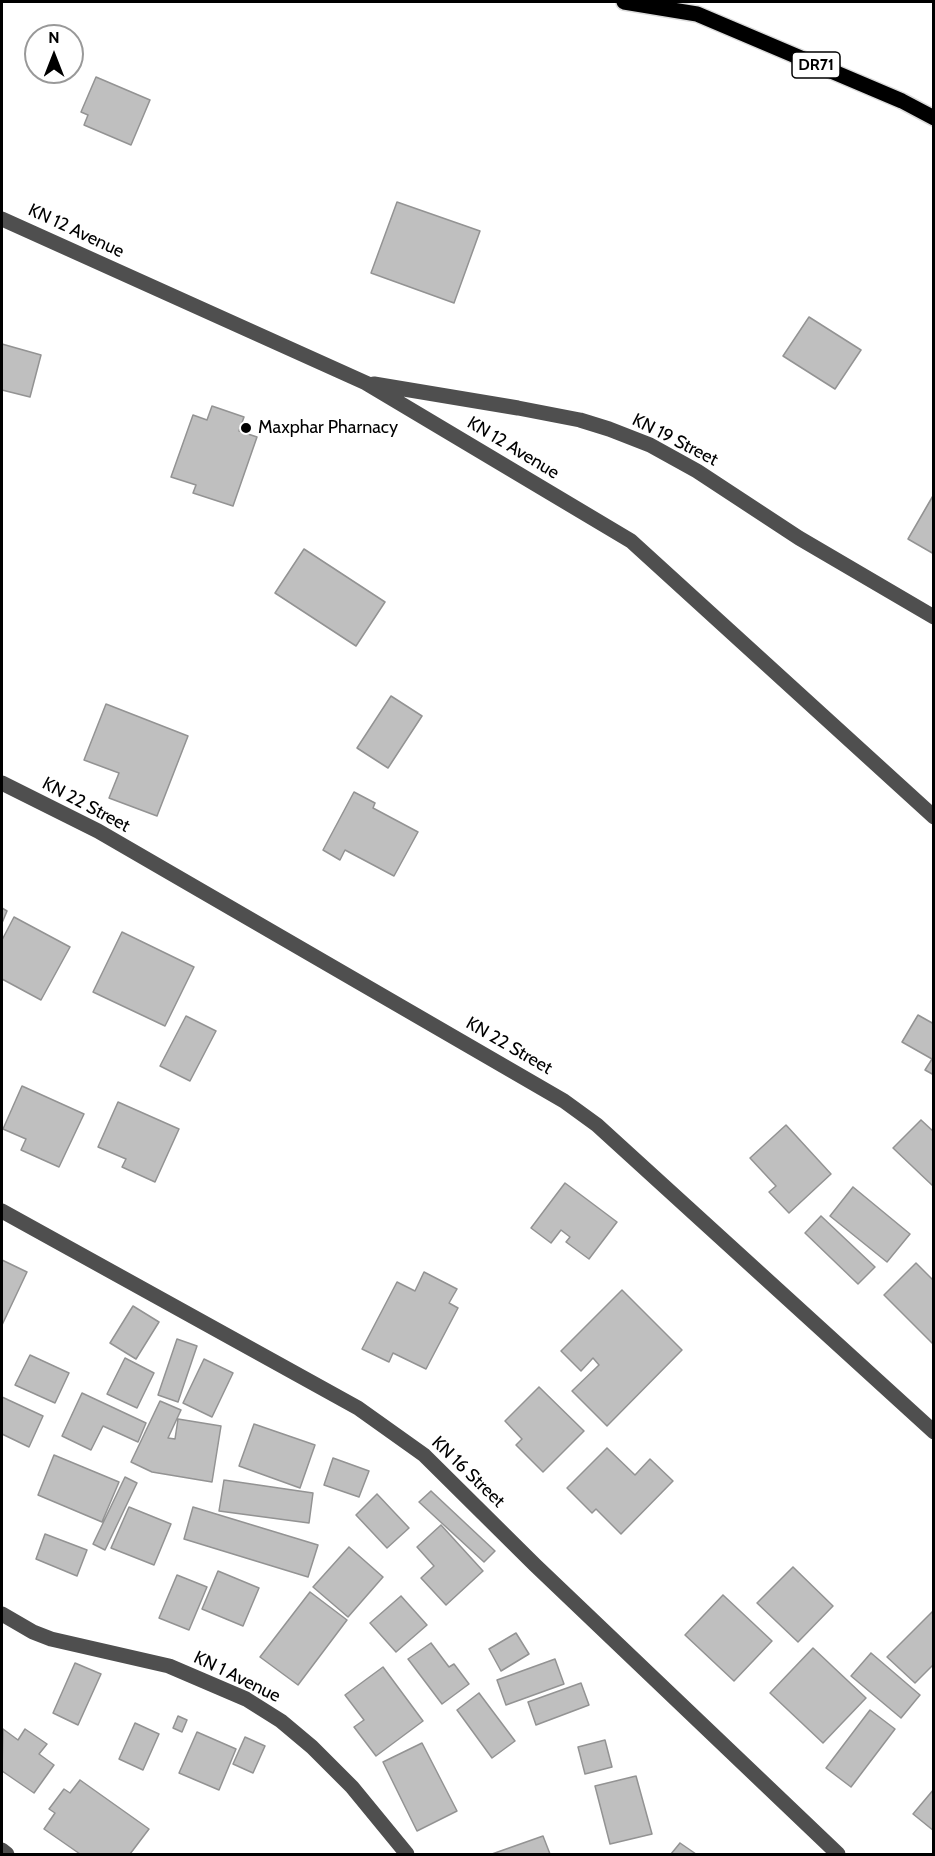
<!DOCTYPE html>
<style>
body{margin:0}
#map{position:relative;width:935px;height:1856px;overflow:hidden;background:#fff;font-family:Cabin,sans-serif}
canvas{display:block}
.frame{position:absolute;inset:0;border:3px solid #000;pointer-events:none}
.north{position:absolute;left:24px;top:24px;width:60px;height:60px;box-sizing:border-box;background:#fff;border:2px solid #999;border-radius:50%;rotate:0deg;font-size:16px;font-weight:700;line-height:24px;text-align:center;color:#000}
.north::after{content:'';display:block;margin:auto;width:21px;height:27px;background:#000;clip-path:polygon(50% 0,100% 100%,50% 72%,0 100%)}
</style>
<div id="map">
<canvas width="935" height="1856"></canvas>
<div class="frame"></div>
<div class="north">N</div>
</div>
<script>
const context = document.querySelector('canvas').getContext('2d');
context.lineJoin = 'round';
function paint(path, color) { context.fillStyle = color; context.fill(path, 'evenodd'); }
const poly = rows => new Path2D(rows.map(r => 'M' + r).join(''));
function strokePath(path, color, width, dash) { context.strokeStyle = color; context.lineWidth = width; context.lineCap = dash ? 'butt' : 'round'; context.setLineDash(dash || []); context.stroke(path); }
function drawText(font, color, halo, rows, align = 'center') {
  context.font = font + ' Cabin,sans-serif'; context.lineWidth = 4.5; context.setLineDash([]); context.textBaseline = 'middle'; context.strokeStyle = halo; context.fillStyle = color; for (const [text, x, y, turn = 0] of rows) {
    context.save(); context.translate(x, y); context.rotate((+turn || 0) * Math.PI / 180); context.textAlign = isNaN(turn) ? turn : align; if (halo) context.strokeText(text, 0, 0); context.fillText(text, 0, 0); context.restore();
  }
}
const building = poly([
 [96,77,150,100,131,145,84,125,88,115,81,112,96,77],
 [397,202,480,231,454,303,371,273,397,202],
 [809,317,861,350,835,389,783,356,809,317],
 [2,344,41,355,30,397,2,390,2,344],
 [212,406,244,417,239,431,257,437,233,506,193,493,196,485,171,477,193,415,207,420,212,406],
 [934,494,934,554,908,539,934,494],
 [304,549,385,602,356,646,275,593,304,549],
 [391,696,422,716,388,768,357,748,391,696],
 [106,704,188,736,157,816,109,798,119,773,84,760,106,704],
 [354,792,375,803,373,808,418,832,394,876,345,850,340,860,323,850,354,792],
 [2,908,7,911,2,923,2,908],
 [14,917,70,947,41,1000,2,979,2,940,14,917],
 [122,932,194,967,165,1026,93,992,122,932],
 [918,1015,934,1024,934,1075,925,1070,932,1059,902,1042,918,1015],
 [186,1016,216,1031,190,1081,160,1066,186,1016],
 [22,1086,84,1114,59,1167,21,1150,26,1139,3,1129,22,1086],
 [118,1102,179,1129,155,1182,122,1167,126,1159,98,1147,118,1102],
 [921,1120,934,1132,934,1187,893,1148,921,1120],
 [786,1125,831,1174,789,1213,769,1192,776,1186,750,1158,786,1125],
 [565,1183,617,1222,589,1259,566,1242,570,1237,561,1230,551,1243,531,1228,565,1183],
 [853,1187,910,1234,887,1262,830,1216,853,1187],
 [821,1216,875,1267,858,1284,805,1233,821,1216],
 [2,1260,27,1272,2,1325,2,1260],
 [916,1263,934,1281,933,1344,884,1295,916,1263],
 [424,1272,457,1289,449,1303,458,1308,426,1369,393,1353,389,1362,362,1349,397,1282,415,1291,424,1272],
 [622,1290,682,1350,607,1426,572,1391,599,1365,593,1358,581,1371,561,1351,622,1290],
 [133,1306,159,1322,136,1359,110,1343,133,1306],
 [177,1339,197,1346,178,1402,158,1395,177,1339],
 [30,1355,69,1373,55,1403,15,1385,30,1355],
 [125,1358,154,1373,137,1408,107,1394,125,1358],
 [204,1359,233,1373,212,1417,183,1403,204,1359],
 [539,1387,584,1431,543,1472,516,1445,522,1439,505,1421,539,1387],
 [82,1393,146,1423,138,1442,103,1426,91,1450,62,1436,82,1393],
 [2,1397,43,1416,29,1447,2,1434,2,1397],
 [160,1401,181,1410,168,1438,175,1439,178,1419,221,1426,212,1482,152,1472,131,1462,160,1401],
 [254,1424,315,1445,300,1488,239,1466,254,1424],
 [607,1448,635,1475,650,1459,673,1481,621,1534,596,1509,592,1513,567,1488,607,1448],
 [54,1455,119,1482,102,1522,38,1495,54,1455],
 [333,1458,369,1471,359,1497,324,1485,333,1458],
 [125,1477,137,1483,105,1550,93,1544,125,1477],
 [224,1480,313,1493,309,1523,219,1511,224,1480],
 [431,1491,495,1551,484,1562,419,1502,431,1491],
 [377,1494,409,1528,387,1548,356,1515,377,1494],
 [129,1507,171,1524,154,1565,111,1548,129,1507],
 [193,1507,318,1545,308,1577,184,1539,193,1507],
 [441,1525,483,1571,446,1605,421,1578,434,1566,417,1547,441,1525],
 [45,1534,87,1550,77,1576,36,1559,45,1534],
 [349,1547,383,1577,348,1617,313,1587,349,1547],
 [793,1567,833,1606,798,1642,757,1603,793,1567],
 [218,1571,259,1588,243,1626,202,1609,218,1571],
 [177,1575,207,1587,189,1630,159,1618,177,1575],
 [310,1592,347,1620,298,1685,260,1657,310,1592],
 [723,1595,772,1641,734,1681,685,1635,723,1595],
 [401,1596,427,1625,396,1652,370,1623,401,1596],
 [934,1610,934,1664,915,1683,887,1657,934,1610],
 [516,1633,529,1654,501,1671,489,1649,516,1633],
 [431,1643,449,1667,454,1664,469,1684,442,1704,408,1659,431,1643],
 [813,1648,866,1698,823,1743,770,1693,813,1648],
 [871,1653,920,1695,901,1718,851,1676,871,1653],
 [555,1659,564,1684,506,1705,497,1680,555,1659],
 [75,1663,101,1674,78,1725,53,1713,75,1663],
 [383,1667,423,1721,376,1756,354,1727,364,1720,345,1695,383,1667],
 [581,1683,589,1705,536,1725,528,1702,581,1683],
 [479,1693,515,1741,492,1758,457,1710,479,1693],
 [870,1710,895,1729,851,1787,826,1768,870,1710],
 [178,1716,187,1720,182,1732,173,1728,178,1716],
 [135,1723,159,1734,143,1770,119,1759,135,1723],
 [3,1729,18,1740,25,1729,47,1744,39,1754,54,1765,34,1793,2,1771,3,1729],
 [197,1732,236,1749,219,1790,179,1773,197,1732],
 [245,1737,265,1746,253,1773,233,1764,245,1737],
 [605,1740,612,1767,585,1774,578,1747,605,1740],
 [422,1743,457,1811,417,1831,383,1762,422,1743],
 [636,1776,652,1834,610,1844,595,1786,636,1776],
 [80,1780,149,1829,130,1854,80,1854,44,1829,55,1813,49,1809,64,1789,70,1793,80,1780],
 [934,1789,934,1831,913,1814,934,1789],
 [543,1836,550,1854,492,1854,543,1836],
 [680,1843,696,1854,671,1854,680,1843]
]);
const minor = poly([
 [2,219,366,383,631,541,934,817],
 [374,384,518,408,580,420,609,429,650,445,697,471,799,538,934,617],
 [2,783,98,831,564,1101,597,1125,934,1432],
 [2,1211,358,1408,424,1455,535,1565,838,1854],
 [2,1614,33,1632,51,1639,169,1666,246,1699,281,1721,312,1747,352,1787,407,1854],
 [2,1850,7,1854]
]);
const major = poly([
 [624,2,697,14,902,101,934,118]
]);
const markers = [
 [246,428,6,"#000"]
];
const shields = [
 [816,65,48]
];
const shieldNames = [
 ["DR71",816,65]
];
const streetNames = [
 ["KN 12 Avenue",76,231,25],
 ["KN 19 Street",675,440,27],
 ["KN 12 Avenue",513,448,31],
 ["KN 22 Street",86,805,28],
 ["KN 22 Street",509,1046,30],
 ["KN 16 Street",468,1472,44],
 ["KN 1 Avenue",237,1677,26]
];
const poiNames = [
 ["Maxphar Pharnacy",258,428]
];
paint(building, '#bfbfbf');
strokePath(building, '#939393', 1.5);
strokePath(major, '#dbdbdb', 18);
strokePath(minor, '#4f4f4f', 15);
strokePath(major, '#000', 15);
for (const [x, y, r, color] of markers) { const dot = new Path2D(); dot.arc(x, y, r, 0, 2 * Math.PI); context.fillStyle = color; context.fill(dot); strokePath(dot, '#fff', 2); }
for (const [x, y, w] of shields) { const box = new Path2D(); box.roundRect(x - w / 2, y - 13, w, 26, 4.5); context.fillStyle = '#fff'; context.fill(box); strokePath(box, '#000', 1.5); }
drawText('bold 16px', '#000', null, shieldNames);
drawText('18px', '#000', '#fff', streetNames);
drawText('18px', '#000', '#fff', poiNames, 'left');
</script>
